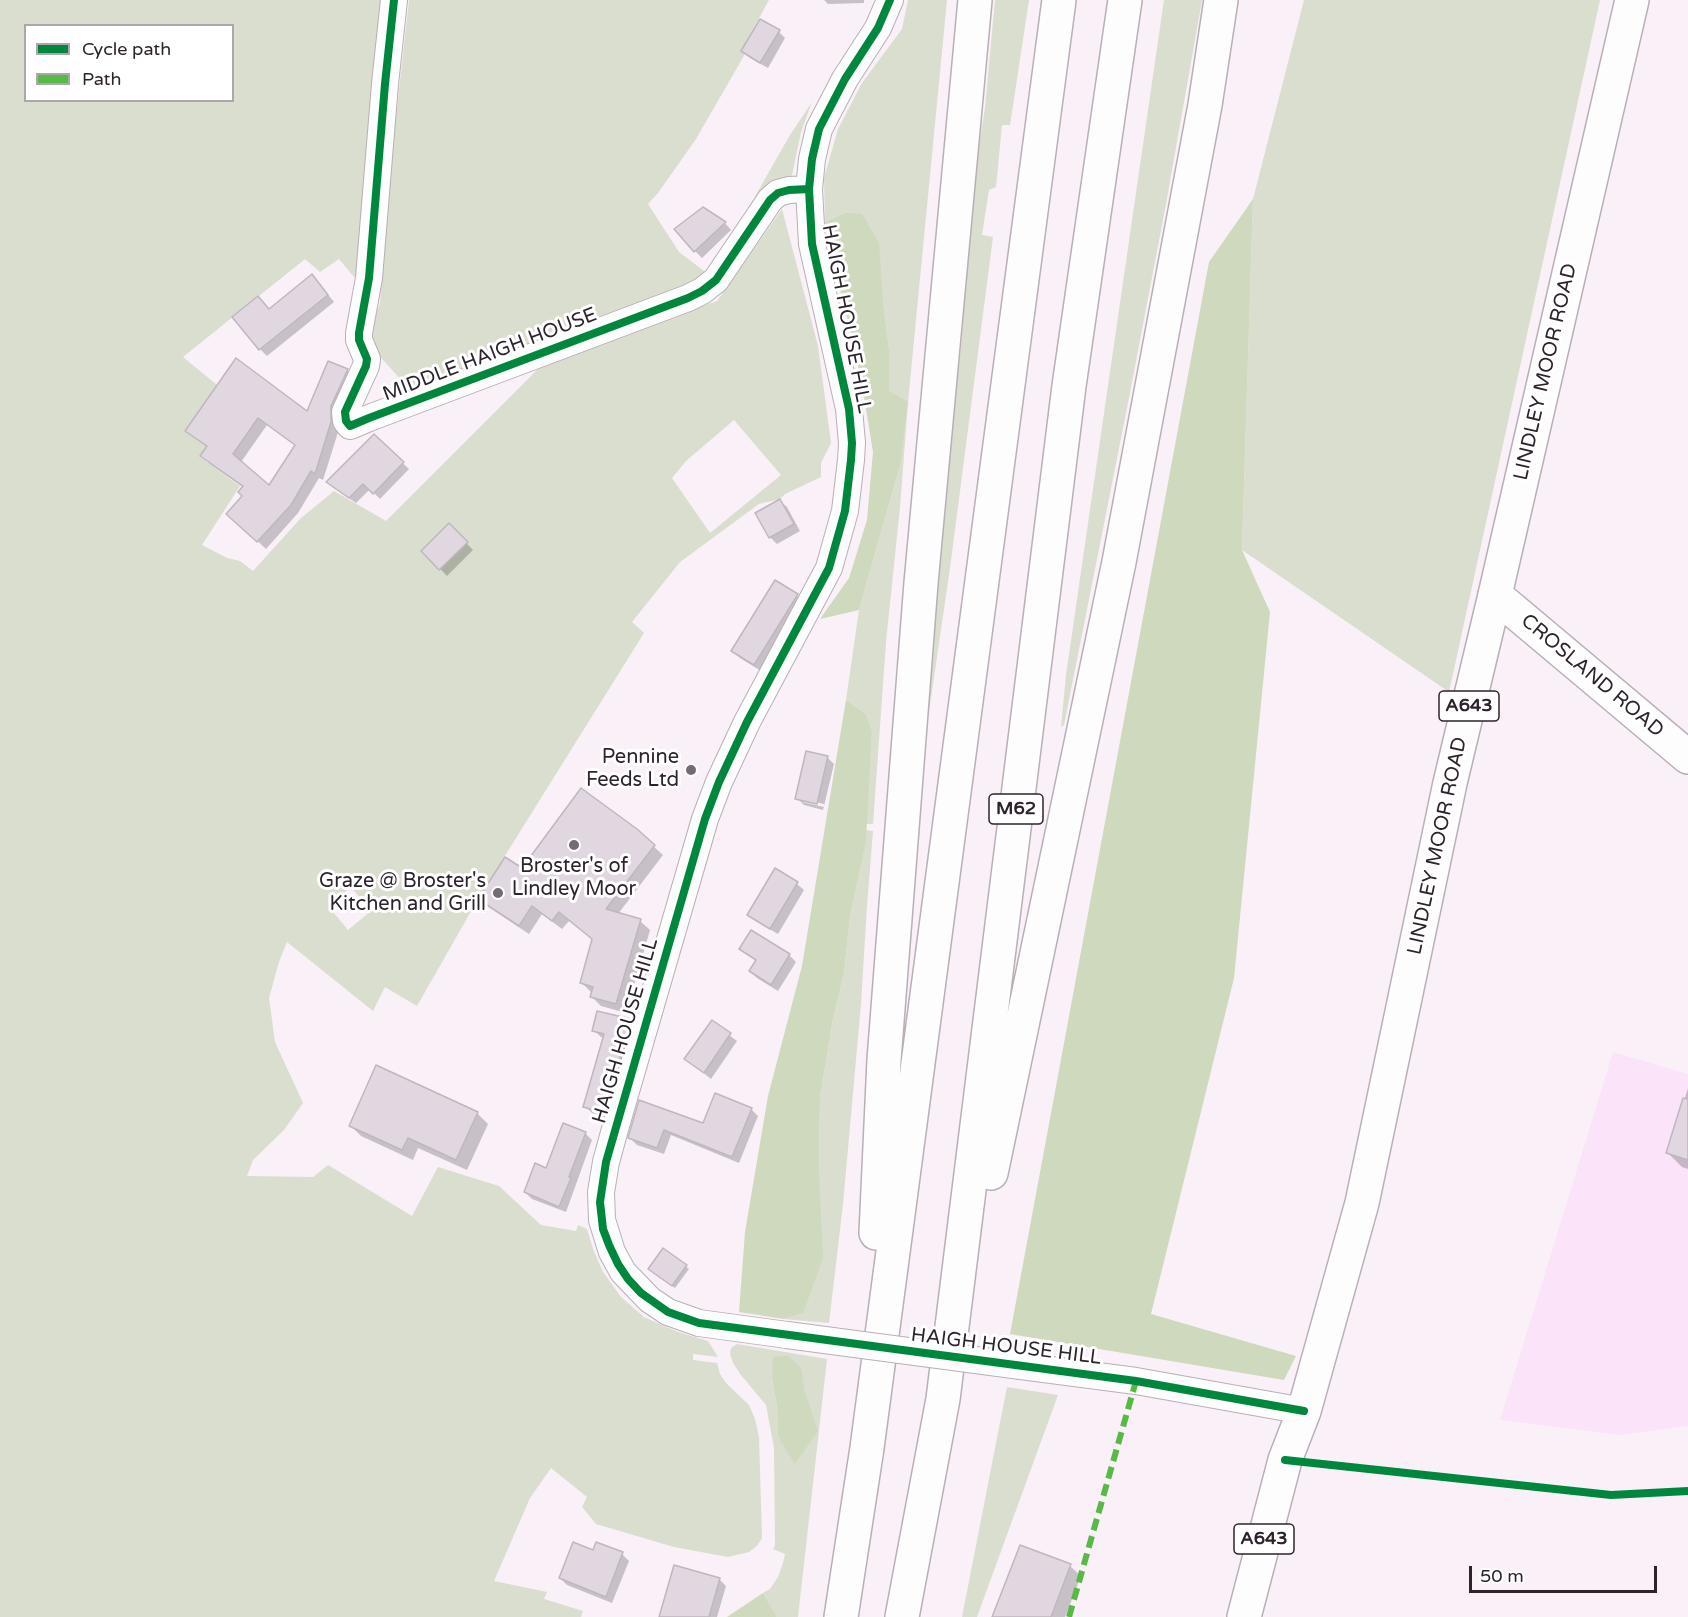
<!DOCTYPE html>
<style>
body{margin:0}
#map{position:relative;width:1688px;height:1617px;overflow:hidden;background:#f9f0f8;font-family:"Varela Round",sans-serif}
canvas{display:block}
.legend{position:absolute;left:24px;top:24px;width:210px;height:78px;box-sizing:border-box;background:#fff;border:2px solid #aba7ab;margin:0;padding:8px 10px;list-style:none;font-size:18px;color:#2d232c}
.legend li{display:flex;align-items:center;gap:12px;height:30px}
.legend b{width:30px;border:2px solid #aba7ab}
.scale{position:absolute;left:1469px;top:1566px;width:188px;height:27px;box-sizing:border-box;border:3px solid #2d232c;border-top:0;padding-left:8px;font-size:18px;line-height:21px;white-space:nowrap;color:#2d232c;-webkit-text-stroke:4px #fff;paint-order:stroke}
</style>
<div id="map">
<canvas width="1688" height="1617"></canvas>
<ul class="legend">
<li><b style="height:8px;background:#00873e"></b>Cycle path</li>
<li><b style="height:8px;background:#58b947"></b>Path</li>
</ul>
<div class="scale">50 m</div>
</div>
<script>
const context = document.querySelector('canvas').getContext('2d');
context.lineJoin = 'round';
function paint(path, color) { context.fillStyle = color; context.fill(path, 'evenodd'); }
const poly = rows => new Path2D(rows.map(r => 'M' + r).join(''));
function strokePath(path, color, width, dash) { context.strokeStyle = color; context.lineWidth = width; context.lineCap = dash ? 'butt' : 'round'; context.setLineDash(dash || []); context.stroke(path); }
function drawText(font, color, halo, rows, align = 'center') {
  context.font = font + ' "Varela Round",sans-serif'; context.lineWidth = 6; context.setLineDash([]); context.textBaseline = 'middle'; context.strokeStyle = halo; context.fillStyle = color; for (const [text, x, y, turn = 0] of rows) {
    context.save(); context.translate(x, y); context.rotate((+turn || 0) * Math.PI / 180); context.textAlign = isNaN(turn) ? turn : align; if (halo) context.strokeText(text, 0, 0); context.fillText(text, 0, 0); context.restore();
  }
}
const built = poly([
 [1613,1052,1688,1074,1688,1426,1620,1435,1500,1420]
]);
const green = poly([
 [0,0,386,0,365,266,354,277,339,259,320,272,305,259,183,357,217,385,185,431,207,446,200,457,240,486,202,545,227,558,240,561,253,571,301,518,334,491,386,521,547,360,717,301,782,209,818,346,831,443,821,463,821,477,785,494,780,499,759,504,680,562,632,622,644,633,478,899,417,1006,385,987,373,1011,287,942,279,962,269,998,275,1042,303,1103,284,1130,253,1160,247,1176,313,1177,328,1165,412,1216,438,1167,499,1186,541,1225,576,1231,578,1225,587,1229,593,1249,603,1272,621,1297,644,1317,678,1332,708,1341,718,1357,693,1354,693,1360,717,1363,720,1374,726,1383,749,1405,755,1419,759,1437,762,1538,757,1546,749,1552,728,1557,674,1547,596,1524,582,1507,587,1497,551,1468,530,1498,494,1581,547,1592,544,1599,583,1611,581,1617,0,1617],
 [26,26,232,26,232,100,26,100],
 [734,420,781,475,710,533,672,478,686,461],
 [449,523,467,542,439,570,421,552],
 [351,887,371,911,348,930,328,906],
 [409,0,769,0,741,51,745,54,696,139,658,193,648,204,679,252,708,274,694,286,413,393,374,350,369,335,380,303,389,180],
 [908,0,947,0,908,402,900,507,886,642,873,824,866,824,872,732,866,714,846,700,859,610,900,466,889,392,889,349,883,301,844,213,825,222,824,178,838,129,862,83,902,29],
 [995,0,1029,0,1010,125,1002,125,996,187,989,190,982,235,993,237,950,568,919,780,927,643,960,357,976,163,985,108],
 [1164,0,1202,0,1166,204,1129,398,1064,725,1061,727,1066,675],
 [1304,0,1600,0,1449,692,1242,550,1253,199],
 [812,102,801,132,792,175,780,182,741,221,790,135],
 [866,830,873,831,867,905,861,1004,843,1204,829,1323,784,1319,803,1313,819,1175,820,1097,833,1019,844,974,850,916,861,866],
 [737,1344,827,1359,798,1617,777,1617,763,1593,770,1589,778,1577,783,1563,785,1554,773,1549,775,1545,774,1448,766,1405,741,1375,733,1363,730,1354,731,1348],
 [774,1357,800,1368,805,1393,796,1463,778,1437,777,1407,772,1377],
 [1007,1387,1058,1395,977,1617,962,1617]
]);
const forest = poly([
 [1253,199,1242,550,1270,612,1234,978,1151,1314,1296,1356,1284,1380,1010,1334,1209,262],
 [844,213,862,214,879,243,883,301,889,349,889,391,908,402,900,466,859,610,820,619,849,578,867,520,873,452,862,384,849,325,832,259,825,222],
 [846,700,866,714,872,732,866,839,861,866,850,916,844,974,833,1019,820,1097,819,1175,823,1258,803,1313,784,1319,739,1312,745,1232,768,1096,802,966],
 [788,1356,801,1368,805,1393,818,1431,795,1464,778,1437,777,1407,772,1377,773,1357],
 [763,1593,777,1617,727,1617]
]);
const shadow = poly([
 [824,0,864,0,864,3,828,4],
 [779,32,785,38,768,68,750,58,743,51],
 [703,208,725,223,731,230,702,258,695,251],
 [319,283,334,302,267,356,260,349,269,310],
 [236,360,308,414,347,370,355,378,323,480,319,478,298,513,266,549,236,521,244,496,244,488,210,464,202,456,208,448,187,431],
 [267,425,296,446,269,488,241,462],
 [374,436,409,469,380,499,370,489,356,503,334,488],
 [780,501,787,507,800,531,777,544,770,537],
 [449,525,473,550,447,576,423,551],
 [797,596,804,602,761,671,740,658,733,651],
 [827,757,834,764,823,810,804,805,797,798],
 [803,799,824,804,824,807,803,802],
 [653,846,663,855,618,914,640,921,650,930,626,1013,601,1006,591,996,592,993,582,983,593,940,569,921,562,929,542,914,529,934,490,908,480,899,522,871],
 [776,870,797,884,804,890,778,934,756,921,749,914],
 [752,932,789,955,796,962,778,991,757,978,750,971,757,961,741,949],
 [630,1021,637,1027,611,1119,592,1113,585,1106,604,1038,601,1037,594,1030],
 [712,1022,737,1041,711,1079,686,1059],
 [1688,1088,1688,1169,1682,1167,1668,1153],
 [640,1102,704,1124,751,1109,758,1116,739,1163,671,1135,664,1154,637,1145,630,1138],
 [477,1113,488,1124,467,1170,418,1148,413,1160,361,1136,350,1125],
 [585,1133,592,1140,566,1212,532,1199,525,1192],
 [663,1250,689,1269,675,1288,652,1272],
 [593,1552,622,1554,629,1561,612,1603,567,1585,560,1578],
 [1070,1566,1081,1576,1065,1617,994,1617],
 [719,1579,726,1586,717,1617,674,1617]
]);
const building = poly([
 [760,19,780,30,760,63,741,51,760,19],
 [703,207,726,222,694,252,674,229,703,207],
 [312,274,328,295,259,350,232,317,258,296,269,309,312,274],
 [236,358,307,411,328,361,348,369,331,406,331,422,315,474,311,471,291,505,257,542,226,514,242,496,238,492,243,486,200,456,207,446,185,431,236,358],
 [258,418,295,445,269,485,233,454,258,418],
 [374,434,404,462,373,494,363,484,349,498,326,482,374,434],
 [780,499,794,524,769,538,755,513,780,499],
 [449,523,468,542,439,570,421,551,449,523],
 [775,580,798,594,754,665,731,651,775,580],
 [806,751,828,756,817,804,795,799,806,751],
 [581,788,637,829,655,845,606,909,641,919,616,1004,590,997,593,987,580,983,592,939,559,912,552,921,532,906,519,926,478,899,505,857,522,868,581,788],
 [775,868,798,882,770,929,747,915,775,868],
 [751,930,790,954,771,985,749,971,756,960,739,949,751,930],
 [597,1011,631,1019,604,1113,583,1107,604,1034,592,1031,597,1011],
 [712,1020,731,1033,704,1073,684,1059,712,1020],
 [376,1065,478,1112,456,1160,408,1138,402,1150,349,1126,376,1065],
 [715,1093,752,1108,732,1157,664,1130,657,1148,628,1138,639,1100,703,1123,715,1093],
 [1683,1098,1688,1099,1688,1160,1666,1153,1683,1098],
 [563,1123,586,1132,569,1177,571,1178,559,1207,524,1192,535,1163,546,1168,563,1123],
 [663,1248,687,1265,672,1286,648,1269,663,1248],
 [573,1542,593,1550,596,1542,623,1552,606,1597,559,1578,573,1542],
 [1020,1545,1071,1564,1051,1617,992,1617,1020,1545],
 [674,1565,720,1578,709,1617,659,1617,674,1565]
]);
const street = poly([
 [394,0,385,84,369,278,359,333,359,340,367,359,366,366,345,412,346,421,350,426,369,418,688,298,702,291,716,280,770,200,778,193,789,190,809,189],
 [787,1335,699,1323,668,1312,650,1300,623,1272,612,1252,602,1220,601,1192,606,1162,615,1129,705,819,719,782,747,722,829,568,845,511,851,460,852,443,849,409,812,244,809,189,812,159,819,129,845,79,878,28,890,0],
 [1021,1366,1136,1381,1304,1411]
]);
const secondary = poly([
 [1495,595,1688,757]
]);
const primary = poly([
 [1244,1617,1285,1460,1304,1411,1362,1203,1450,783,1495,595,1632,0]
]);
const highway = poly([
 [991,1173,1119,562,1205,105,1221,0],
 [876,1233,884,1060,921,583,975,0],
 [841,1617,867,1448,1059,0],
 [902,1617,943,1399,1069,386,1125,0]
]);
const streetBridge = poly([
 [787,1335,1021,1366]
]);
const quiet = poly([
 [1069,1617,1136,1381]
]);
const cycleway = poly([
 [394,0,385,84,369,278,359,333,359,340,367,359,366,366,345,412,346,421,350,426,369,418,688,298,702,291,716,280,770,200,778,193,789,190,809,189],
 [890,0,878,28,845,79,819,129,812,159,809,189,812,244,849,409,852,443,851,460,845,511,829,568,747,722,719,782,705,819,606,1162,600,1202,603,1229,609,1245,618,1264,628,1279,641,1293,668,1312,699,1323,1136,1381,1304,1411],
 [1285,1460,1611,1495,1688,1491]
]);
const markers = [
 [691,770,6,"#746b73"],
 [574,845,6,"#746b73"],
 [498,893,6,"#746b73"]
];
const shields = [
 [1469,706,60],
 [1016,809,54],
 [1264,1539,60]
];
const shieldNames = [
 ["A643",1469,706],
 ["M62",1016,809],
 ["A643",1264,1539]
];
const streetNames = [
 ["HAIGH HOUSE HILL",846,319,79],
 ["MIDDLE HAIGH HOUSE",490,355,-21],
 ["LINDLEY MOOR ROAD",1546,372,-77],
 ["CROSLAND ROAD",1592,676,40],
 ["LINDLEY MOOR ROAD",1438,846,-78],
 ["HAIGH HOUSE HILL",626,1031,-74],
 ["HAIGH HOUSE HILL",1006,1347,7]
];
const poiNames = [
 ["Pennine",679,758],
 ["Feeds Ltd",679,781],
 ["Broster's of",574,867,"center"],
 ["Lindley Moor",574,890,"center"],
 ["Graze @ Broster's",486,882],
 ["Kitchen and Grill",486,905]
];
paint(built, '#fbe4fa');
paint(green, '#d9dece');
paint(forest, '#ced9be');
paint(shadow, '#0003');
paint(building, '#e1d7e0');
strokePath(building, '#c0b6bf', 1.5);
strokePath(street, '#b8afb7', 28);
strokePath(secondary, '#b8afb7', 36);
strokePath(primary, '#b8afb7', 36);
strokePath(highway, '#b8afb7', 36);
strokePath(street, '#fefdfe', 26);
strokePath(secondary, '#fefdfe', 33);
strokePath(primary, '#fefdfe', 33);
strokePath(highway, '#fefdfe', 33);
strokePath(streetBridge, '#b8afb7', 28, []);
strokePath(streetBridge, '#fefdfe', 26);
strokePath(quiet, '#58b947', 6, [12, 6]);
strokePath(cycleway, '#00873e', 8);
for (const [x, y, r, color] of markers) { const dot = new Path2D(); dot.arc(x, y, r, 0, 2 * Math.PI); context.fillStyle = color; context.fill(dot); strokePath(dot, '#fff', 2); }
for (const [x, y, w] of shields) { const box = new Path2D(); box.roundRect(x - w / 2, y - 15, w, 30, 4.5); context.fillStyle = '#fff'; context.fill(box); strokePath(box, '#2d232c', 1.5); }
drawText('bold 18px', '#2d232c', null, shieldNames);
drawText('20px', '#2d232c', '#fff', streetNames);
drawText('20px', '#2d232c', '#fff', poiNames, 'right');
</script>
